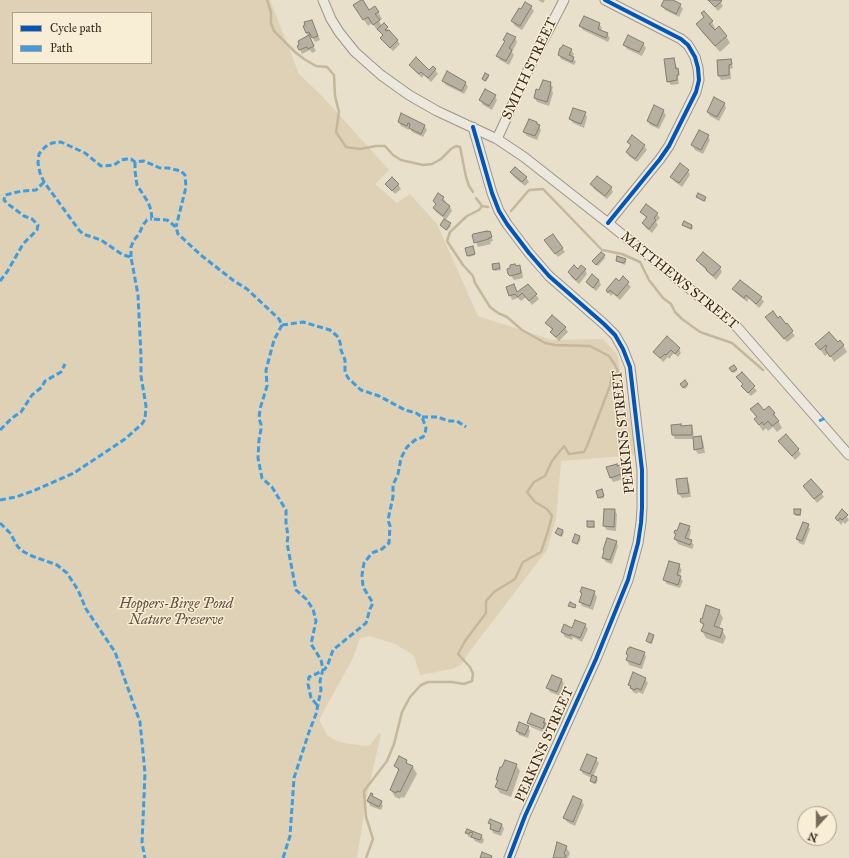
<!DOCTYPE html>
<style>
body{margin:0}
#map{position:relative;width:849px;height:858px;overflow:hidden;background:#e8e0cb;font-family:"IM FELL Great Primer",serif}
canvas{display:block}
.legend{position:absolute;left:12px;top:12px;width:140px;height:52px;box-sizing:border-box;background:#f8eed5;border:1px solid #ac9f8d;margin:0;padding:5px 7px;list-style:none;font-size:12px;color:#3a2920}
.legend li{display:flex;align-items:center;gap:8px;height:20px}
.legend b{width:20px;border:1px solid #ac9f8d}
.north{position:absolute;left:797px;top:806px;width:40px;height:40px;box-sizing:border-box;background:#f8eed5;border:1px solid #ac9f8d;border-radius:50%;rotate:201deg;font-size:11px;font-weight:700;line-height:16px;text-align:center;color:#3a2920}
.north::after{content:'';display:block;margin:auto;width:14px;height:18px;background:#77695c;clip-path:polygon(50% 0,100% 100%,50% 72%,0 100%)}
</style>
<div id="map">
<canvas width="849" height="858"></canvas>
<ul class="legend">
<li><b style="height:5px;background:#0057b8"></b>Cycle path</li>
<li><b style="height:5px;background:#3e9ce0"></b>Path</li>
</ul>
<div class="north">N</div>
</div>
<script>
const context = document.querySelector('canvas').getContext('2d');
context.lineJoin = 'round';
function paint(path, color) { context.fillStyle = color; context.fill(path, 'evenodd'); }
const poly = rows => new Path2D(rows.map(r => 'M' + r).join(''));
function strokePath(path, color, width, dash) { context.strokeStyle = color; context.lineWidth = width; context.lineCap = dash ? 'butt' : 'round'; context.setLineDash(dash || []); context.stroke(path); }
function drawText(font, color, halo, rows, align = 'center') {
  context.font = font + ' "IM FELL Great Primer",serif'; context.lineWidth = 3; context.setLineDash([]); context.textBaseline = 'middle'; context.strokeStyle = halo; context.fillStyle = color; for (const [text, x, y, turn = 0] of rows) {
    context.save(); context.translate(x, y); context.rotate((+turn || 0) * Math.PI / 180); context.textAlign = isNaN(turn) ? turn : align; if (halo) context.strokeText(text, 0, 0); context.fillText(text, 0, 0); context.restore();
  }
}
const green = poly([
 [0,0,270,0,299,74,322,96,389,170,375,184,397,203,410,194,437,224,478,316,552,340,603,339,617,354,637,455,561,461,556,519,547,550,470,651,462,664,452,669,420,675,415,659,412,654,395,644,383,640,369,636,360,638,353,658,320,718,320,722,328,736,335,740,344,743,366,746,371,744,379,733,381,734,367,795,357,858,0,858],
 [13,13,151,13,151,63,13,63]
]);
const shadow = poly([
 [538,0,545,0,543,3],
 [665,0,671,0,680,5,683,9,679,17,665,10,662,6],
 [709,0,719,0,723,6,718,11],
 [375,7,382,19,379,21,382,26,387,28,400,44,393,51,384,42,382,38,383,36,379,30,378,31,372,23,368,26,359,12,369,11],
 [531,7,534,11,522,30,515,26,512,21],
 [702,13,712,22,716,30,726,36,730,43,720,52,701,31,697,24,705,18],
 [312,21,320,40,315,42,312,36,309,37,316,51,312,53,310,50,302,54,298,46,308,36,306,33],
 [599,24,602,28,600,31,607,34,610,38,608,42,583,30,580,26],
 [515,38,517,42,512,52,514,55,509,65,500,60,497,56,505,42,504,40],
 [643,44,646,48,642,56,627,49,624,45],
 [571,50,574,54,572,57,576,62,574,65,561,59,559,55],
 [673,59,679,72,677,71,679,84,671,85,668,81],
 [731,60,733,68,730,69,731,79,721,80,719,76,718,61],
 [410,65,430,71,435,70,438,74,431,82,424,75,422,78,413,69],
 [488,75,489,77,486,82,483,79],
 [443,81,465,82,468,87,464,94,446,85],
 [550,83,553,87,552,90,553,93,549,106,537,102,535,98,539,91,541,84],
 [495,96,497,100,492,110,483,105,480,100],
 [724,103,726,108,719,121,710,116,708,112],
 [663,111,666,115,659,129,650,125,648,121],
 [585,113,587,117,584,128,573,123,570,119],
 [399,122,424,125,427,130,423,137,412,132,410,128,409,130,401,126],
 [537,123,541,130,537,140,527,136,524,132],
 [708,136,710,140,703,154,695,150,692,145],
 [628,142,644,146,647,150,637,162,629,156,627,152,631,146],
 [688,171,690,175,682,187,674,181,671,177],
 [511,173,526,177,529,182,525,186,514,177],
 [386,184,398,184,401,189,395,194],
 [592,184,611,187,613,192,607,199,594,189],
 [439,195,443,198,446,202,445,204,450,207,452,211,445,221,451,226,447,231,441,225,445,219,436,212,434,208,436,205,434,202],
 [697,197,705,198,706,200,705,202],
 [642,212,657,214,660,218,656,222,658,225,652,233,646,228,643,224,647,219],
 [683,225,692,226,693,227,692,230],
 [487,233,490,233,493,241,490,242,491,244,478,247,474,236],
 [548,245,562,248,565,252,558,257],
 [473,249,475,255,469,257,468,255],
 [604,256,605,258,598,266,595,263],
 [625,260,626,262,625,265,618,262,617,261],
 [697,260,720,268,722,272,716,280,700,264],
 [499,264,501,270,495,271,494,269],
 [519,267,522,271,523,278,514,280,509,273],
 [578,270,585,270,587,274,579,284,571,277,569,272],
 [623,278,631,287,620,300,613,294,611,296,607,290],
 [599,280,601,285,596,291,590,286,587,282],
 [514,285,518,293,528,285,539,299,532,305,526,297,521,301,518,298,512,300,510,295],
 [734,289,761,298,764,302,759,308,749,298,747,302,736,293],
 [769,322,786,325,787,325,795,336,787,342],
 [546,323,565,327,568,332,559,341,554,336,551,332,553,331],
 [837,343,843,345,847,352,834,362,829,353,825,356,816,344],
 [679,349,681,353,678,357,674,353,669,359,668,357,663,362,654,352],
 [735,366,737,371,734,373,730,369],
 [742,373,757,391,751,396,745,390,743,386,744,385,738,377],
 [684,382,688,386,685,389,682,386],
 [769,407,774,413,782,428,777,432,773,427,768,431,766,428,763,431,755,419,757,418,752,409,764,412],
 [672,426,691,426,693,430,694,438,701,437,703,441,705,453,698,454,695,449,694,439,675,439,673,435],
 [779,442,796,447,801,454,795,460],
 [622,465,627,478,613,482,611,478,617,467],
 [686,479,689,483,691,497,682,498,679,494],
 [811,480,824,497,817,503,804,486],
 [602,492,604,498,600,499,599,497],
 [614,510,617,514,616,531,607,530,604,526],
 [800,510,801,516,796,516,795,514],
 [842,510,849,520,845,524,843,522,841,525,836,518],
 [594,522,595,528,589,528,588,527],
 [808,525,810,529,804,545,799,543,797,539],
 [689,527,691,531,689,539,694,545,692,549,678,544,675,539,677,535,676,533],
 [563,531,564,532,562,537,558,535,557,533],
 [576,535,581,539,578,545,573,542],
 [616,542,618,546,612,564,606,562,603,558],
 [679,565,682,570,679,577,683,581,680,588,667,584,664,580],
 [581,592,594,592,597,597,593,610,582,606,580,601,582,595],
 [719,611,723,618,719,629,722,630,726,637,723,644,706,638,702,631,704,627,701,622],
 [585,625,588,629,582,642,573,637,572,640,565,637,562,632],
 [653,636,654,637,652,644,648,643,647,641],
 [644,652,646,657,642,669,629,665,627,660,628,656,627,654],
 [645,679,648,683,643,694,638,692,637,694,633,692,629,685],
 [562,680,564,684,560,696,550,692,548,688],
 [544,719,547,724,547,730,530,723,530,725,546,731,545,733,531,727,528,723],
 [528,727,530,731,528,738,519,735,517,731],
 [596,759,599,763,593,777,598,780,596,784,592,783,591,781,592,778,583,774,581,770],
 [406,761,409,765,413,767,417,774,404,798,401,797,400,799,395,797,391,790,399,772,396,766],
 [516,765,520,771,511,797,500,793,496,787,498,782,497,780,503,769],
 [372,795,374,798,381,801,383,806,381,810,370,806,368,801],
 [581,801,584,805,575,826,567,822,564,818],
 [491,820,502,825,504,829,501,836,493,833,489,823],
 [470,831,473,836,481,835,484,840,482,844,475,841,472,837,471,838,469,837,466,833],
 [566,847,570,853,568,858,566,858,566,852,564,858,553,858]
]);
const stream = poly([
 [267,0,271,12,271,23,274,31,295,52,304,59,316,66,327,67,334,75,335,96,339,112,336,132,346,147,360,149,376,146,385,146,393,155,401,160,423,165,432,164,441,159,451,149,456,146,460,147,466,177,469,186,473,192],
 [482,206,488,207],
 [511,211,529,190,543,189,602,250,622,254,640,262,649,280,663,298,671,304,675,312,682,319,700,332,732,343,763,370],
 [366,858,373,839,366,817,364,791,387,761,394,744,402,712,410,697,421,685,428,682,452,682,464,684,472,681,473,674,470,667,458,654,465,641,486,613,486,601,494,592,515,579,523,562,541,552,548,531,552,516,547,509,535,502,527,492,534,482,545,476,552,461,564,446,569,454,584,452,587,446,610,386,612,375,618,372,615,365,609,356,590,346,555,345,545,343,522,330,507,317,498,313,490,307,475,283,473,276,463,265,447,241,450,232,467,216,479,210,482,206,476,198]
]);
const building = poly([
 [361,0,363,0,369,10,375,6,379,12,375,14,380,20,373,25,368,17,363,20,353,5,361,0],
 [664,0,673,0,681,4,676,14,661,6,664,0],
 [708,0,720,0,722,1,715,7,708,0],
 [525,2,532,6,520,26,511,21,519,8,521,9,525,2],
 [704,11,713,21,709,24,715,30,719,26,727,36,715,46,696,24,704,17,701,13,704,11],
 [584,16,600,23,598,29,608,33,606,38,579,26,584,16],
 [312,20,318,36,312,38,309,32,306,33,303,26,305,25,304,22,312,20],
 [384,23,388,27,385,30,387,31,389,30,398,40,390,48,380,38,383,35,377,29,384,23],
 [507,33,516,37,509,48,512,50,506,61,496,56,505,41,503,40,507,33],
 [309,35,314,46,308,49,307,47,299,50,297,46,299,45,298,41,309,35],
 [628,35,644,43,639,52,623,45,628,35],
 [563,45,572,49,569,55,574,57,572,62,558,55,560,48,561,48,563,45],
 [416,57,429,70,433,66,436,69,428,78,421,72,419,74,409,65,416,57],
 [674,58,676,69,678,68,679,75,677,75,677,80,667,82,664,59,674,58],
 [731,59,732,64,729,65,729,75,718,76,717,60,731,59],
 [447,71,466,82,462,91,442,81,447,71],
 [485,73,489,75,485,81,482,79,485,73],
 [543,80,551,82,550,86,551,88,547,102,534,98,536,89,539,90,543,80],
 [485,89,496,95,489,106,479,100,485,89],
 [714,97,725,103,717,117,707,112,714,97],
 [654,105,664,110,657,126,647,121,654,105],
 [573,108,586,112,581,124,569,119,573,108],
 [401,113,425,125,421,134,409,128,410,124,408,123,407,126,398,122,401,113],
 [529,119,537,122,537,124,540,125,535,136,523,132,529,119],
 [699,130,709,135,701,150,691,145,699,130],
 [632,135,645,145,635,159,626,152,631,145,627,142,632,135],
 [680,163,689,170,679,183,670,177,680,163],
 [515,167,527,177,522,182,510,172,515,167],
 [597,176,612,187,605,196,590,184,597,176],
 [392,177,399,184,392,191,385,184,392,177],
 [438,193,444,197,442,200,450,206,443,216,433,208,436,204,433,201,438,193],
 [698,193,706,197,704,201,696,197,698,193],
 [646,204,658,213,654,218,656,220,649,229,642,223,647,217,640,212,646,204],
 [444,219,451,223,446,230,440,225,444,219],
 [684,221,692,225,691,229,682,225,684,221],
 [487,231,487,232,490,231,492,237,489,238,489,239,474,243,472,235,473,234,487,231],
 [553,234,563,248,555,254,544,240,553,234],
 [473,246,475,254,467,256,465,248,473,246],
 [601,252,605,255,596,265,592,261,601,252],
 [703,252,721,267,713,276,706,270,707,269,696,260,703,252],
 [617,256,626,259,624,263,616,261,617,256],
 [499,263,500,268,493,270,492,264,499,263],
 [515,264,516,266,520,265,521,273,510,276,508,274,507,269,510,268,510,265,515,264],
 [574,265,578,269,581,265,586,269,576,280,568,272,574,265],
 [592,274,599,280,593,288,586,282,592,274],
 [623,276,629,282,617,296,610,290,608,293,606,290,616,278,619,281,623,276],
 [740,280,762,297,756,304,746,295,744,298,732,289,740,280],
 [514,284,517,292,528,284,537,294,529,301,522,293,518,297,515,294,509,296,506,287,514,284],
 [773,311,778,318,780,316,786,324,787,323,793,331,784,339,765,317,773,311],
 [552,315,566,327,556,337,550,332,553,329,545,323,552,315],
 [829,332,838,342,840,340,844,345,830,357,825,349,827,347,826,345,820,350,815,344,829,332],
 [667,336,680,348,675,354,671,350,666,355,665,354,660,358,653,352,667,336],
 [734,365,737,369,732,372,729,368,734,365],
 [742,372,755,386,748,393,741,386,743,384,736,377,742,372],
 [685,380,688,384,683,388,680,384,685,380],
 [758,403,764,410,769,406,775,413,773,414,779,421,772,426,768,421,764,425,762,422,759,425,754,419,757,417,750,409,758,403],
 [681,424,681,426,692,425,692,435,672,435,671,425,681,424],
 [786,434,799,449,792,456,778,441,786,434],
 [701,436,703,448,694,450,693,437,701,436],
 [617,464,617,466,622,464,625,473,610,478,606,467,617,464],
 [687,478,689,493,678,494,676,479,687,478],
 [811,479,823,492,814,499,803,486,811,479],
 [602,489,604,496,598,498,596,491,602,489],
 [604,509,615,509,614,527,603,526,604,509],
 [794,509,801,509,800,515,794,514,794,509],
 [842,509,848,515,842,520,840,518,838,521,835,518,842,509],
 [587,521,594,521,594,527,587,527,587,521],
 [803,522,809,524,802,541,796,539,803,522],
 [680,523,690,526,685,538,692,540,690,545,674,539,676,534,674,533,675,530,677,531,680,523],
 [558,528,563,530,561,536,555,533,558,528],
 [575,534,580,536,577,544,572,542,575,534],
 [607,538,617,541,610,560,602,558,604,551,603,550,607,538],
 [669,561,680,564,677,575,681,576,678,585,663,580,669,561],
 [582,587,595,591,590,606,579,602,582,593,580,592,582,587],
 [570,602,576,605,575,608,568,606,570,602],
 [706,605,720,610,714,626,723,629,720,638,701,631,704,624,700,622,701,618,702,619,706,605],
 [575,620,586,624,580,638,570,634,570,636,561,632,564,624,572,628,575,620],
 [649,633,654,635,651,643,646,641,649,633],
 [630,647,645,652,640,665,626,660,628,655,626,654,628,648,630,648,630,647],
 [633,672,646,678,641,690,636,688,635,690,630,688,631,686,628,685,633,672],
 [552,675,562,679,557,692,546,688,552,675],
 [531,713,545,719,543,723,545,723,543,729,527,723,531,713],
 [519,722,529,726,525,735,516,731,519,722],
 [587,754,597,758,590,774,580,770,587,754],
 [399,756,407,760,406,763,413,766,400,792,397,791,396,793,390,790,399,769,394,766,399,756],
 [505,760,517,764,507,791,495,787,498,780,496,780,500,767,502,767,505,760],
 [592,775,597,777,595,783,590,781,592,775],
 [371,793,373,794,372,796,382,801,379,807,367,801,371,793],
 [573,796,582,800,573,822,563,818,573,796],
 [490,819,502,824,499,832,490,829,491,824,488,823,490,819],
 [467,829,482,835,480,840,471,837,473,833,470,832,469,834,465,833,467,829],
 [557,842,567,846,564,854,566,855,565,858,553,858,557,842],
 [482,852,492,856,491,858,480,858,482,852]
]);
const minor = poly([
 [323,0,331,19,339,32,355,52,381,75,409,95,437,111,497,139,524,157,608,223,737,327,849,455],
 [605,0,681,39,688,45,695,57,698,68,699,80,696,92,669,146,660,159,608,223],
 [473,127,492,193,499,211,507,224,529,253,549,276,604,324,615,335,623,349,630,367,642,470,642,508,641,523,638,543,628,580,596,659,525,816,509,858],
 [497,139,531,64,564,0]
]);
const quiet = poly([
 [135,162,135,171,137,185,148,202,151,210,152,219,167,220,176,227,178,234,202,256,234,281,247,289,279,319,282,325],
 [131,257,131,247,134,240,139,234,143,225,147,220,152,219],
 [0,281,7,272,23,244,37,230,38,225,32,219,24,216,8,204,4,200,5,195,22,191,36,190,44,182],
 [282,325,274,340,266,370,267,386,260,409,259,419,261,424,261,429,259,440,258,458,262,478,272,487,286,510,286,523,288,536,287,543,295,585,296,590,306,599,313,609,316,621,311,644,321,660,323,669,320,681,321,690,316,714,309,732,294,778,290,836,283,858],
 [282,325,303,322,330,330,337,336,340,342,341,350,345,360,345,373,349,379,361,390,379,396,405,410,416,413,422,417,426,428,425,434,423,437,415,440,407,447,401,458,398,474,393,485,393,497,388,520,390,526,389,543,382,549,372,553,364,563,362,575,363,587,373,603,370,609,366,623,333,650,328,664,325,669,316,674,309,677,308,684,311,698,318,706],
 [422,417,438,417,448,421,457,421,466,427],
 [819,421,827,417],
 [0,430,12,418,21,412,32,395,42,387,45,381,61,372,65,364],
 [0,500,16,497,33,491,74,473,125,439,142,424,145,419,146,406,141,376,141,356,138,295,131,257,123,255,101,240,83,234,79,230,44,182,40,173,38,163,39,154,45,147,52,143,61,142,85,153,101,166,114,165,121,160,127,159,131,159,135,162,144,161,160,168,168,168,181,171,185,175,186,187,176,227],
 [0,523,10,533,18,547,24,552,32,556,57,565,67,573,78,590,86,609,115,652,140,722,145,773,142,843,145,858]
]);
const cycleway = poly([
 [605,0,681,39,688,45,695,57,698,68,699,80,696,92,669,146,660,159,608,223],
 [473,127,492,193,499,211,507,224,529,253,549,276,604,324,615,335,623,349,630,367,642,470,642,508,641,523,638,543,628,580,596,659,525,816,509,858]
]);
const streetNames = [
 ["SMITH STREET",530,69,-65],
 ["MATTHEWS STREET",679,281,39],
 ["PERKINS STREET",624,432,-96],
 ["PERKINS STREET",545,745,-66]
];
const parkNames = [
 ["Hoppers-Birge Pond",176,605],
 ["Nature Preserve",176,621]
];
paint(green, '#ded1b5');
paint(shadow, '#0003');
strokePath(stream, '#c4b79c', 2.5);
paint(building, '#b6b0a1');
strokePath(building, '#847d71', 1);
strokePath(minor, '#9c9589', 11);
strokePath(minor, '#ece8dd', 9);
strokePath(quiet, '#3e9ce0', 3, [6, 3]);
strokePath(cycleway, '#0057b8', 4);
drawText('14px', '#3a2920', '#f8eed5', streetNames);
drawText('italic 14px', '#615041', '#f8eed5', parkNames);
</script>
